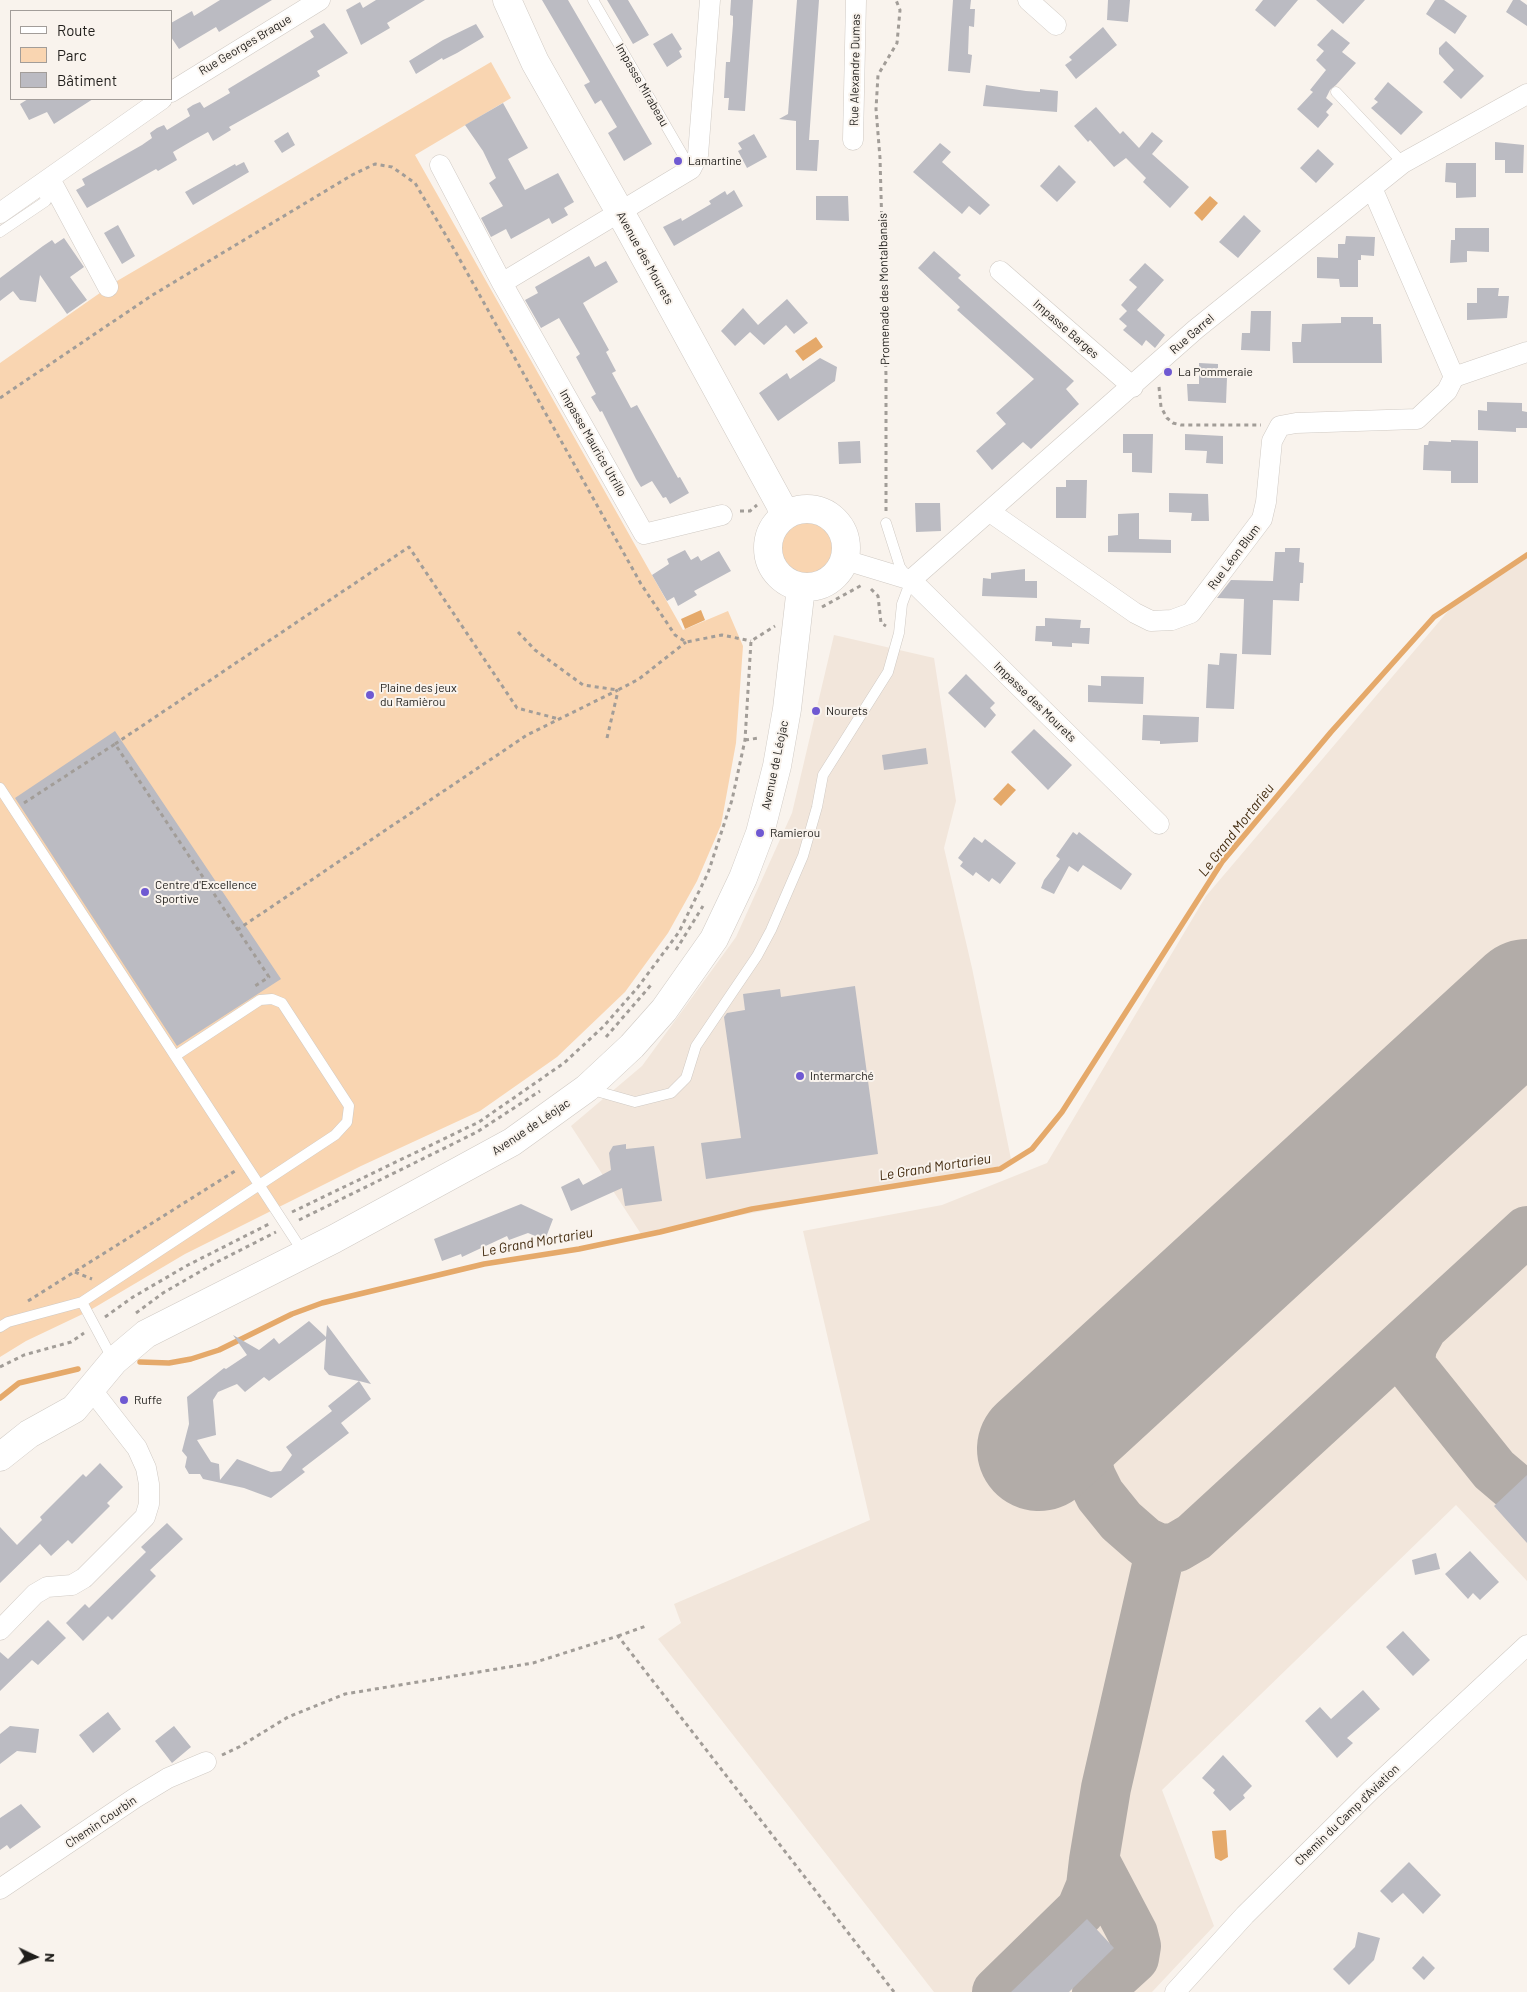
<!DOCTYPE html>
<meta charset="utf-8">
<style>
body{margin:0}
#map{position:relative;width:1527px;height:1992px;overflow:hidden;background:#f9f3ed;font-family:Barlow,sans-serif}
canvas{display:block}
.legend{position:absolute;left:10px;top:10px;width:162px;height:90px;box-sizing:border-box;background:#f9f3ed;border:1px solid #a29d99;margin:0;padding:6px 9px;list-style:none;font-size:15px;color:#1f1d1a}
.legend li{display:flex;align-items:center;gap:10px;height:25px}
.legend b{width:25px;border:1px solid #a29d99}
.north{position:absolute;left:10px;top:1932px;width:50px;height:50px;-webkit-text-stroke:4px #f9f3ed;paint-order:stroke;rotate:93deg;font-size:14px;font-weight:700;line-height:20px;text-align:center;color:#1f1d1a}
.north::after{content:'';display:block;margin:auto;width:18px;height:22px;background:#1f1d1a;clip-path:polygon(50% 0,100% 100%,50% 72%,0 100%)}
</style>
<div id="map">
<canvas width="1527" height="1992"></canvas>
<ul class="legend">
<li><b style="height:6px;background:#fff"></b>Route</li>
<li><b style="height:14px;background:#f9d5b1"></b>Parc</li>
<li><b style="height:14px;background:#bbbbc2"></b>Bâtiment</li>
</ul>
<div class="north">N</div>
</div>
<script>
const context = document.querySelector('canvas').getContext('2d');
context.lineJoin = 'round';
function paint(path, color) { context.fillStyle = color; context.fill(path, 'evenodd'); }
const poly = rows => new Path2D(rows.map(r => 'M' + r).join(''));
function strokePath(path, color, width, dash) { context.strokeStyle = color; context.lineWidth = width; context.lineCap = dash ? 'butt' : 'round'; context.setLineDash(dash || []); context.stroke(path); }
function drawText(font, color, halo, rows, align = 'center') {
  context.font = font + ' Barlow,sans-serif'; context.lineWidth = 4; context.setLineDash([]); context.textBaseline = 'middle'; context.strokeStyle = halo; context.fillStyle = color; for (const [text, x, y, turn = 0] of rows) {
    context.save(); context.translate(x, y); context.rotate((+turn || 0) * Math.PI / 180); context.textAlign = isNaN(turn) ? turn : align; if (halo) context.strokeText(text, 0, 0); context.fillText(text, 0, 0); context.restore();
  }
}
const built = poly([
 [1527,557,1527,1581,1456,1505,1162,1790,1214,1926,1152,1992,934,1992,658,1639,681,1623,674,1604,870,1520,803,1231,942,1205,1047,1163,1206,896,1460,597],
 [834,635,934,658,956,801,944,848,972,968,1012,1164,641,1234,571,1126,642,1066,736,937,792,813]
]);
const green = poly([
 [491,62,511,98,415,155,683,630,728,611,743,646,736,743,721,825,697,881,668,933,625,992,557,1057,480,1111,361,1166,185,1254,87,1312,26,1341,0,1357,0,363,117,281],
 '777 548a30 30 0 1 1 60 0a30 30 0 1 1-60 0Z'
]);
const water = poly([
 [1210,196,1218,203,1202,221,1194,213],
 [816,337,823,347,803,361,795,351],
 [701,610,705,620,685,629,681,619],
 [1008,783,1016,790,1001,806,993,799],
 [1226,1830,1228,1857,1221,1861,1215,1858,1212,1831]
]);
const stream = poly([
 [140,1362,169,1363,191,1359,219,1350,292,1314,322,1303,484,1264,579,1249,660,1232,752,1209,1000,1169,1032,1149,1062,1112,1222,862,1331,732,1434,617,1527,555],
 [0,1398,19,1383,78,1369]
]);
const taxiway = poly([
 [1422,1328,1412,1346,1410,1361,1413,1369,1494,1470,1514,1487],
 [1142,1355,1095,1407,1084,1425,1082,1447,1091,1477,1100,1495,1121,1521,1145,1542,1158,1548,1168,1549,1177,1547,1194,1537,1527,1231],
 [997,1992,1081,1910,1091,1886,1094,1860],
 [1097,1992,1134,1958,1136,1946,1133,1934,1094,1860,1106,1788,1158,1561,1159,1550,1154,1546]
]);
const runway = poly([
 [1039,1449,1527,1001]
]);
const building = poly([
 [220,0,272,0,219,32,216,27,179,49,171,37,171,23,192,11,194,16],
 [376,0,425,0,387,23,390,28,361,45,346,10,360,2,363,8],
 [542,0,568,0,652,144,624,161,608,133,617,127,601,100,595,104,584,85,590,82],
 [607,0,628,0,649,35,633,44],
 [731,0,753,0,745,111,728,110,729,98,724,98,726,62,730,62,733,24,733,16,730,15],
 [797,0,819,0,809,140,819,140,817,171,796,170,796,121,779,119,788,114],
 [953,0,971,0,970,9,975,9,974,27,969,26,968,54,972,55,970,73,948,71],
 [1108,0,1130,0,1128,22,1107,20],
 [1263,0,1298,0,1275,27,1255,10],
 [1316,0,1365,0,1343,24],
 [1435,0,1444,0,1467,16,1455,34,1426,14],
 [1513,0,1520,0,1527,5,1527,26,1506,12],
 [324,23,348,53,317,71,320,76,229,127,231,130,213,141,208,132,190,142,173,152,177,160,158,171,156,169,87,208,76,190,85,185,82,179,142,145,152,138,150,133,157,128,164,125,167,130,190,116,187,109,193,105,200,102,204,108,230,93,228,89,314,37,310,31],
 [476,24,484,37,457,53,443,60,442,58,416,74,409,61,443,40],
 [1103,27,1117,45,1076,79,1065,65,1072,60,1069,57],
 [1332,29,1350,43,1342,52,1356,63,1336,85,1330,90,1326,98,1333,104,1326,112,1329,115,1318,128,1297,109,1313,92,1310,90,1326,70,1316,60,1324,51,1317,45],
 [672,33,682,49,679,51,682,57,667,67,653,44],
 [1446,41,1484,76,1461,99,1443,82,1454,70,1439,54,1439,48],
 [1388,82,1423,112,1401,135,1371,108,1378,102,1374,99],
 [986,85,1026,91,1040,92,1040,89,1058,91,1057,112,983,106],
 [28,99,93,99,54,124,47,112,29,120,20,104],
 [503,103,528,148,508,159,525,190,558,173,574,202,564,208,568,215,552,224,549,218,511,239,506,229,491,237,481,218,503,206,489,183,496,178,483,151,465,125],
 [1096,107,1120,134,1123,131,1139,148,1152,132,1163,141,1152,154,1189,187,1170,208,1143,182,1146,178,1126,158,1114,167,1090,140,1088,142,1074,126],
 [288,132,295,145,282,153,274,141],
 [754,134,767,157,747,168,738,151,742,149,738,143],
 [1495,142,1524,145,1523,173,1505,173,1505,160,1495,160],
 [940,143,951,152,942,162,990,205,980,215,969,206,962,214,913,172],
 [1318,149,1334,164,1316,183,1300,168],
 [244,162,249,172,193,205,185,192,235,164,236,166],
 [1446,163,1476,163,1476,197,1456,198,1456,183,1445,182],
 [1059,165,1076,182,1057,202,1040,186],
 [734,190,743,206,674,246,663,227,681,218,682,221,711,204,709,201,725,191,727,195],
 [816,196,848,196,849,221,816,220],
 [1244,215,1261,231,1238,258,1219,242],
 [118,225,135,256,122,264,104,233],
 [1455,228,1489,228,1489,252,1467,251,1467,262,1450,263,1451,240,1455,240],
 [1346,236,1375,237,1374,256,1361,255,1361,260,1358,260,1358,287,1340,287,1339,279,1317,278,1317,257,1338,258,1338,244,1345,244],
 [64,238,84,267,70,277,87,300,67,314,40,275,36,302,20,300,13,291,0,301,0,278,43,246,52,240,55,244],
 [934,251,961,275,958,278,1074,381,1066,389,1079,404,1031,449,1023,442,992,470,976,451,1006,424,996,413,1034,379,957,310,960,307,918,268],
 [589,256,595,267,606,261,618,282,583,303,609,350,606,352,616,371,612,373,631,408,637,405,678,478,680,477,689,493,670,504,666,497,663,498,652,481,641,487,636,479,602,411,600,412,591,397,596,394,576,357,580,354,559,318,541,328,525,300,538,293,535,287],
 [1145,263,1164,280,1137,310,1165,335,1155,348,1146,340,1142,346,1123,330,1127,326,1119,319,1127,311,1121,305,1137,287,1129,280],
 [1477,288,1499,288,1498,296,1509,296,1507,318,1467,320,1467,303,1477,303],
 [787,299,808,323,794,334,786,325,764,345,750,332,735,346,721,331,743,308,758,325],
 [1251,311,1271,311,1270,351,1241,350,1242,333,1250,333],
 [1341,317,1373,317,1373,324,1381,324,1382,363,1293,363,1292,342,1301,342,1302,324,1341,323],
 [820,358,837,367,835,381,778,421,759,393,787,373,790,379],
 [1199,363,1218,364,1218,378,1227,378,1226,403,1188,401,1187,384,1199,384],
 [1487,402,1522,403,1522,411,1527,412,1527,428,1516,428,1516,432,1478,430,1478,410,1487,411],
 [1123,434,1153,434,1152,473,1132,472,1132,453,1123,453],
 [1185,434,1223,436,1223,464,1206,463,1207,451,1185,450],
 [1451,440,1478,441,1478,483,1451,483,1451,471,1423,470,1424,445,1428,445,1429,441,1451,442],
 [860,441,861,463,839,464,838,442],
 [1066,480,1087,480,1086,518,1056,518,1056,487,1066,487],
 [1169,493,1208,494,1209,521,1191,521,1192,513,1169,512],
 [915,503,940,503,941,531,916,532],
 [1139,513,1139,539,1171,540,1171,553,1108,552,1108,536,1118,535,1118,514],
 [1285,548,1300,548,1299,562,1304,563,1303,583,1300,583,1299,601,1273,600,1271,655,1242,654,1244,599,1217,598,1231,580,1273,581,1275,552,1285,552],
 [685,550,691,560,698,556,701,561,719,551,731,571,694,591,697,595,678,606,674,597,667,601,652,575,669,564,667,559],
 [1025,569,1025,581,1037,581,1037,598,982,596,983,578,991,579,991,573],
 [1045,618,1081,620,1080,628,1090,628,1089,644,1072,643,1072,647,1052,646,1052,642,1035,641,1036,626,1045,626],
 [1220,653,1237,654,1234,709,1206,708,1208,664,1219,665],
 [966,674,995,703,990,708,996,715,985,728,948,693],
 [1101,676,1144,677,1143,704,1088,702,1088,685,1101,686],
 [1143,715,1199,717,1198,742,1160,744,1160,741,1142,740],
 [1034,729,1072,765,1048,790,1011,752],
 [115,731,281,979,177,1046,15,798],
 [926,748,928,764,884,770,882,755],
 [1073,832,1077,835,1079,832,1132,874,1121,890,1083,865,1078,872,1069,866,1054,894,1041,888,1044,880,1060,859,1056,856],
 [974,837,982,843,985,839,1016,863,1000,884,992,878,989,882,976,872,973,876,960,866,963,862,958,858],
 [855,986,878,1154,706,1179,701,1143,741,1138,724,1017,727,1013,745,1010,743,994,780,989,781,997],
 [626,1144,626,1149,654,1146,662,1201,625,1206,622,1188,571,1211,561,1187,579,1178,583,1185,611,1170,609,1153,613,1146],
 [521,1204,553,1219,545,1240,528,1233,509,1240,507,1236,462,1257,461,1254,442,1261,434,1239],
 [309,1321,326,1337,327,1325,371,1384,359,1381,371,1399,341,1423,349,1433,302,1469,305,1472,271,1498,244,1488,203,1479,200,1474,189,1474,185,1467,187,1457,182,1451,189,1424,187,1397,224,1368,226,1369,247,1355,233,1335,259,1350,274,1338,279,1344],
 [326,1339,324,1369,329,1375,359,1381,328,1406,332,1411,286,1447,292,1455,281,1471,271,1472,237,1459,220,1480,219,1464,211,1462,197,1440,216,1435,213,1400,218,1392,237,1384,245,1392,264,1377,269,1381],
 [100,1463,123,1487,107,1503,110,1506,72,1544,68,1540,51,1556,40,1544,0,1583,0,1527,17,1545,42,1520,40,1517,83,1474,86,1477],
 [1527,1475,1527,1543,1494,1506],
 [167,1523,183,1539,150,1570,156,1576,112,1620,108,1616,83,1641,66,1623,85,1604,89,1608,146,1552,141,1547],
 [1470,1551,1499,1582,1480,1600,1473,1593,1468,1599,1445,1574],
 [1436,1553,1440,1569,1415,1575,1412,1560],
 [48,1620,66,1638,38,1665,32,1660,0,1691,0,1652,8,1659],
 [1403,1631,1430,1660,1413,1676,1386,1647],
 [1363,1690,1380,1709,1347,1738,1353,1743,1337,1758,1305,1721,1320,1707,1331,1719],
 [108,1712,121,1729,93,1753,79,1735],
 [10,1726,39,1729,36,1753,17,1751,0,1764,0,1734],
 [174,1726,191,1747,172,1763,155,1741],
 [1223,1755,1252,1786,1243,1795,1245,1798,1230,1811,1213,1793,1215,1790,1202,1778],
 [21,1804,41,1827,10,1849,7,1845,0,1850,0,1818],
 [1409,1862,1441,1895,1423,1914,1403,1893,1392,1903,1380,1891],
 [1087,1919,1114,1948,1069,1992,1011,1992],
 [1358,1932,1380,1938,1374,1960,1349,1985,1333,1969,1355,1947],
 [1423,1956,1435,1968,1424,1980,1412,1968]
]);
const path = poly([
 [1159,387,1161,407,1167,418,1173,423,1181,425,1261,425],
 [0,398,151,296,352,175,375,164,392,167,415,183,455,251,641,584,675,635,686,642,722,635,751,641],
 [740,511,750,511,757,505],
 [886,511,886,376,880,158,876,109,878,75,897,43,900,10,896,0],
 [871,589,878,596,881,623,886,626],
 [822,607,862,585],
 [518,632,535,650,583,685,618,690,639,679,686,642],
 [607,738,618,691],
 [745,740,759,738],
 [115,744,409,547,517,708,559,719],
 [24,803,115,744,269,977,255,986],
 [237,930,527,735,618,690],
 [676,950,703,906],
 [606,1037,651,985],
 [292,1212,479,1122,564,1063,604,1026,638,987,679,932,708,873,732,800,745,740,751,641,775,626],
 [299,1220,477,1132,540,1091],
 [75,1272,92,1279],
 [28,1301,235,1171],
 [136,1313,163,1293,215,1263,276,1232],
 [105,1317,133,1297,188,1265,269,1224],
 [0,1367,24,1355,71,1342,84,1333],
 [618,1636,646,1626],
 [222,1755,239,1747,288,1717,345,1694,533,1663,618,1636,894,1992]
]);
const lane = poly([
 [593,0,691,169],
 [1336,92,1403,163],
 [0,232,46,201,42,184],
 [886,523,900,567,908,578],
 [0,788,303,1252],
 [589,1089,635,1102,671,1093,686,1078,696,1046,757,956,771,930,803,856,817,807,823,775,888,672,899,633,902,604,911,580],
 [82,1302,335,1135,347,1122,349,1106,282,1003,272,999,260,1000,175,1056],
 [0,1327,8,1322,82,1302,113,1360]
]);
const street = poly([
 [1028,0,1056,25],
 [171,92,320,0],
 [853,140,856,0],
 [440,165,502,283,644,534,722,515],
 [50,179,108,287],
 [1372,188,1454,377,1527,352],
 [0,213,162,99],
 [1000,271,1133,387],
 [502,283,691,169,698,155,710,0],
 [990,512,1135,613,1151,621,1172,620,1191,613,1262,519,1266,502,1272,441,1280,426,1296,423,1417,419,1447,391,1454,377],
 [844,562,855,563,911,580,1159,824],
 [911,580,1196,329,1403,163,1527,94],
 [0,1630,35,1594,47,1587,72,1585,84,1578,145,1517,149,1504,149,1484,146,1468,137,1448,91,1389],
 [0,1889,135,1798,168,1778,206,1762],
 [1175,1992,1245,1915,1371,1790,1527,1645]
]);
const secondary = poly([
 [507,0,535,62,629,228,780,504,784,516],
 '768 548a39 39 0 1 1 78 0a39 39 0 1 1-78 0Z',
 [0,1457,29,1434,74,1409,114,1361,146,1334,334,1239,512,1142,587,1088,632,1046,664,1010,714,939,743,878,760,833,777,766,787,709,801,587]
]);
const markers = [
 [678,161,5,"#6f59d2"],
 [1168,372,5,"#6f59d2"],
 [370,695,5,"#6f59d2"],
 [816,711,5,"#6f59d2"],
 [760,833,5,"#6f59d2"],
 [145,892,5,"#6f59d2"],
 [800,1076,5,"#6f59d2"],
 [124,1400,5,"#6f59d2"]
];
const streetNames = [
 ["Rue Georges Braque",245,45,-31],
 ["Rue Alexandre Dumas",855,70,-89],
 ["Impasse Mirabeau",642,85,60],
 ["Avenue des Mourets",645,258,61],
 ["Promenade des Montalbanais",884,289,-91],
 ["Impasse Barges",1066,329,41],
 ["Rue Garrel",1192,334,-41],
 ["Impasse Maurice Utrillo",593,443,60],
 ["Rue Léon Blum",1234,557,-53],
 ["Impasse des Mourets",1035,702,44],
 ["Avenue de Léojac",775,765,-78],
 ["Avenue de Léojac",531,1127,-34],
 ["Chemin du Camp d'Aviation",1347,1815,-44],
 ["Chemin Courbin",101,1822,-34]
];
const poiNames = [
 ["Lamartine",688,161],
 ["La Pommeraie",1178,372],
 ["Plaine des jeux",380,688],
 ["du Ramièrou",380,702],
 ["Nourets",826,711],
 ["Ramierou",770,833],
 ["Centre d'Excellence",155,885],
 ["Sportive",155,899],
 ["Intermarché",810,1076],
 ["Ruffe",134,1400]
];
const waterNames = [
 ["Le Grand Mortarieu",1236,830,-52],
 ["Le Grand Mortarieu",935,1167,-9],
 ["Le Grand Mortarieu",537,1242,-10]
];
paint(built, '#f2e6db');
paint(green, '#f9d5b1');
paint(water, '#e5a96a');
strokePath(stream, '#e5a96a', 5.5);
strokePath(taxiway, '#b2aca8', 50);
strokePath(runway, '#b2aca8', 124);
paint(building, '#bbbbc2');
strokePath(lane, '#d0cac4', 11);
strokePath(street, '#d0cac4', 21);
strokePath(secondary, '#d0cac4', 29);
strokePath(path, '#a29d98', 3, [4, 4]);
strokePath(lane, '#fff', 10);
strokePath(street, '#fff', 20);
strokePath(secondary, '#fff', 28);
for (const [x, y, r, color] of markers) { const dot = new Path2D(); dot.arc(x, y, r, 0, 2 * Math.PI); context.fillStyle = color; context.fill(dot); strokePath(dot, '#f9f3ed', 2); }
drawText('12px', '#1f1d1a', '#f9f3ed', streetNames);
drawText('12px', '#1f1d1a', '#f9f3ed', poiNames, 'left');
drawText('italic 14px', '#422a0e', '#f9f3ed', waterNames);
</script>
